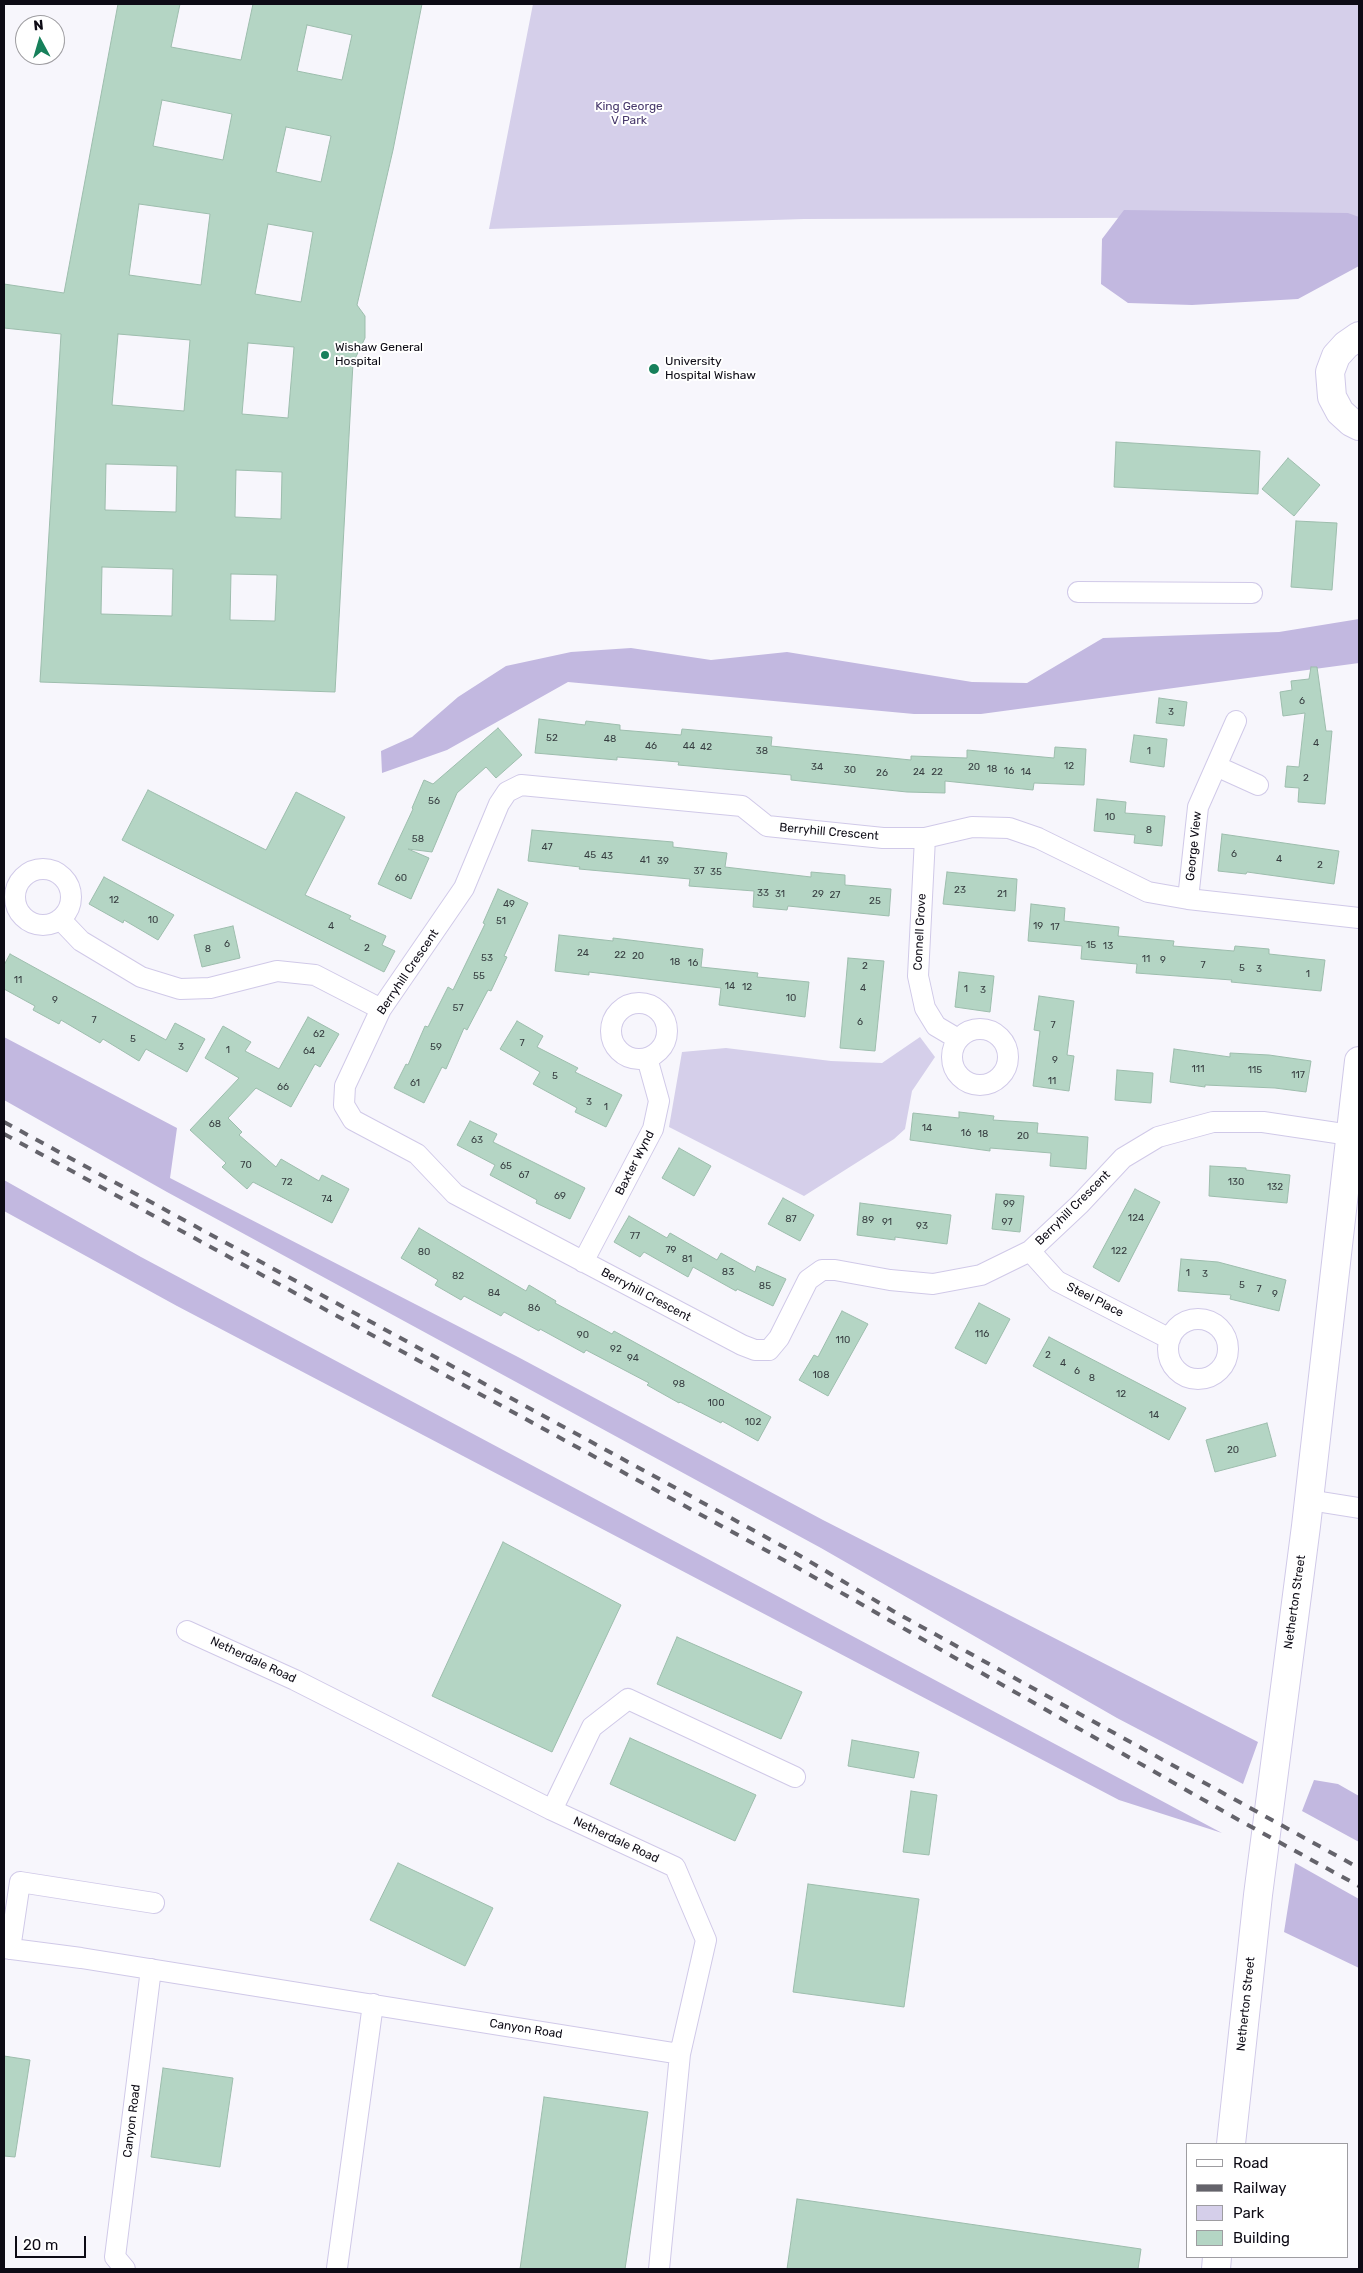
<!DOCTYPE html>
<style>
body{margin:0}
#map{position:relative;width:1363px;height:2273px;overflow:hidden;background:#f7f6fc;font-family:Rubik,sans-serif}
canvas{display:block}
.frame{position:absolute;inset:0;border:5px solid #0d0b15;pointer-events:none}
.legend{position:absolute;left:1186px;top:2143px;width:162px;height:115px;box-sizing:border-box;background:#fff;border:1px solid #9e9da1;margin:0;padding:6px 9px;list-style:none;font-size:15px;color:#0d0b15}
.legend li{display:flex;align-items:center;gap:10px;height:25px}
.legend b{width:25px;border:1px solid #9e9da1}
.north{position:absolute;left:15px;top:15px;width:50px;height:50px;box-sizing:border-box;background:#fff;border:1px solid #9e9da1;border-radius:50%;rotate:354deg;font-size:14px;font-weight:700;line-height:20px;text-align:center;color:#0d0b15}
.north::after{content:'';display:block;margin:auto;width:18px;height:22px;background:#17805b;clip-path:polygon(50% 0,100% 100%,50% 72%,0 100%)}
.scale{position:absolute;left:15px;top:2236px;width:71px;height:22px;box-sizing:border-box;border:2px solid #0d0b15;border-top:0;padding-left:6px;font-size:15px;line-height:18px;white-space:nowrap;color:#0d0b15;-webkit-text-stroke:4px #fff;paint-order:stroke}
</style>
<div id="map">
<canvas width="1363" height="2273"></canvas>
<div class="frame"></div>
<ul class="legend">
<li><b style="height:6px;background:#fff"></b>Road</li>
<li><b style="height:6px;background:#64636b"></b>Railway</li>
<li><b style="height:14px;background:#d5cfea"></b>Park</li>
<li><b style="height:14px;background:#b4d5c4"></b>Building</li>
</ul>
<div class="north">N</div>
<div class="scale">20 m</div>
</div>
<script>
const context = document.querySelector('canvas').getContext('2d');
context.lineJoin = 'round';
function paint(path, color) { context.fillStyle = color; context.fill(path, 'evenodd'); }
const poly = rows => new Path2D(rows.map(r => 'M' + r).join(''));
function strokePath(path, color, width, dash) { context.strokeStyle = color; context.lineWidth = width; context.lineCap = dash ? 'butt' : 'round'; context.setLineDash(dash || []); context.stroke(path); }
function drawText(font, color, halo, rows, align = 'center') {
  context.font = font + ' Rubik,sans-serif'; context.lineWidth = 4; context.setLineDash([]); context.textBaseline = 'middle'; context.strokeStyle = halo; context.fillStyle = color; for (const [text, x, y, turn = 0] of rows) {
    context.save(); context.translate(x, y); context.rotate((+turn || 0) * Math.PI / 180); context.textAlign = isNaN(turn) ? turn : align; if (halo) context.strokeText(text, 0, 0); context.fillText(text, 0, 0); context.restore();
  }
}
const green = poly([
 [533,4,1359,4,1359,217,804,219,489,229],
 [920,1037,935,1057,912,1091,905,1129,894,1139,804,1196,669,1127,682,1052,726,1048,831,1061,882,1063]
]);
const forest = poly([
 [1124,210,1348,213,1359,217,1359,266,1298,299,1192,305,1128,303,1101,284,1102,239],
 [1359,619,1359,663,981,714,914,714,568,682,447,750,382,773,381,751,412,737,458,697,506,666,571,652,631,648,711,660,787,652,972,682,1027,683,1103,638,1279,632],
 [4,1037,177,1128,170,1178,518,1357,823,1520,1258,1742,1243,1784,1117,1718,821,1548,167,1192,4,1100],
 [4,1180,141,1257,1222,1833,1119,1800,177,1306,4,1211],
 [1314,1780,1338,1784,1359,1796,1359,1842,1302,1811],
 [1295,1863,1359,1899,1359,1968,1284,1932]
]);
const building = poly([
 [118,4,180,4,171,47,241,60,253,4,422,4,393,150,357,305,365,316,365,338,353,363,335,692,40,682,61,334,4,328,4,284,64,293,118,4],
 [307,25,352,35,342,80,297,71,307,25],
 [162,100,232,114,223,160,153,146,162,100],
 [286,127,331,136,321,182,276,172,286,127],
 [139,204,210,214,201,285,129,275,139,204],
 [268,224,313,232,301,302,255,294,268,224],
 [118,334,190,340,184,411,112,405,118,334],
 [248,343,294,347,288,418,242,414,248,343],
 [106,464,177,466,176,512,105,510,106,464],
 [236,470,282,472,281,519,235,517,236,470],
 [102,567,173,569,172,616,101,614,102,567],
 [231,574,277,575,275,621,230,620,231,574],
 [1116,442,1260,451,1258,494,1114,487,1116,442],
 [1288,458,1320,485,1294,516,1262,489,1288,458],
 [1296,521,1337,523,1332,590,1291,587,1296,521],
 [1311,667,1317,667,1326,731,1332,731,1325,804,1298,802,1299,788,1285,787,1287,766,1299,767,1305,713,1283,716,1280,692,1292,690,1291,681,1309,679,1311,667],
 [1159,698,1187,702,1184,726,1156,723,1159,698],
 [539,719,585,725,586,721,620,725,620,730,681,735,682,729,772,737,771,746,911,760,911,756,967,758,967,750,1054,758,1055,747,1086,749,1084,785,1034,783,1033,790,945,781,945,793,907,792,791,780,791,775,678,765,679,762,617,757,617,760,535,753,539,719],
 [498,728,522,755,496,778,486,767,457,793,432,852,408,849,429,858,411,899,378,884,413,809,412,808,424,780,433,784,498,728],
 [1134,735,1167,739,1164,767,1130,762,1134,735],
 [148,790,266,850,296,792,345,817,305,895,351,916,349,919,386,936,382,945,395,951,384,972,122,840,148,790],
 [1097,799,1126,802,1125,813,1165,816,1162,846,1134,843,1135,835,1094,831,1097,799],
 [532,830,673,842,673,847,727,853,725,867,811,877,811,872,845,875,845,885,891,889,889,916,788,906,787,910,753,907,754,891,689,886,690,879,579,869,580,867,528,861,532,830],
 [1222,834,1339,851,1334,884,1247,872,1246,874,1218,871,1222,834],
 [947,872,1017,879,1015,911,943,904,947,872],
 [104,877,174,915,158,940,124,920,123,923,89,904,104,877],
 [498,889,528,903,504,956,507,957,491,991,488,990,467,1030,464,1028,446,1069,442,1067,424,1103,394,1088,406,1064,408,1065,425,1026,428,1027,448,987,453,990,485,924,483,923,498,889],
 [1031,904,1065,908,1064,921,1119,927,1118,936,1174,941,1173,946,1234,951,1235,946,1269,949,1269,954,1325,960,1321,991,1231,982,1232,980,1136,973,1137,964,1081,959,1082,946,1028,941,1031,904],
 [233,926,240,958,202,967,194,935,233,926],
 [559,935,613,941,613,938,703,949,701,967,758,973,757,977,809,982,805,1017,719,1005,721,988,589,972,589,975,555,971,559,935],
 [10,954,166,1040,175,1023,205,1039,187,1072,146,1049,139,1061,103,1039,100,1043,61,1020,59,1024,33,1010,35,1006,4,989,4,965,10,954],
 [848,958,884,961,875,1051,840,1048,848,958],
 [959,972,994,976,990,1012,955,1007,959,972],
 [1039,996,1074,1001,1067,1055,1074,1056,1069,1091,1033,1086,1040,1031,1034,1030,1039,996],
 [308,1017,339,1034,320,1067,315,1064,291,1107,256,1088,228,1118,242,1132,239,1135,276,1167,281,1159,319,1181,322,1175,349,1189,332,1223,253,1182,247,1189,222,1167,226,1163,190,1130,239,1078,205,1058,223,1026,251,1042,245,1051,279,1069,308,1017],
 [517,1021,543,1036,537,1047,578,1068,575,1072,622,1095,606,1127,575,1112,577,1108,533,1084,540,1072,500,1049,517,1021],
 [1174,1049,1230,1057,1230,1053,1269,1055,1311,1061,1306,1092,1275,1088,1205,1085,1205,1087,1170,1082,1174,1049],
 [1117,1070,1153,1073,1151,1103,1115,1100,1117,1070],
 [959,1112,994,1116,993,1120,1038,1123,1037,1133,1088,1137,1086,1169,1050,1166,1051,1153,990,1148,990,1151,910,1140,913,1113,959,1118,959,1112],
 [470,1121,497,1134,493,1142,585,1188,570,1219,536,1203,537,1200,490,1175,495,1165,457,1145,470,1121],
 [679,1148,711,1166,694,1196,662,1178,679,1148],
 [1210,1166,1246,1168,1246,1170,1290,1175,1287,1203,1209,1196,1210,1166],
 [1135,1189,1160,1202,1119,1282,1093,1267,1135,1189],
 [996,1194,1024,1196,1020,1232,992,1229,996,1194],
 [783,1198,814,1215,800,1241,768,1224,783,1198],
 [860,1203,951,1215,947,1244,895,1237,895,1240,857,1235,860,1203],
 [629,1216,667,1238,670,1233,717,1260,721,1253,755,1272,757,1266,786,1279,773,1306,737,1289,736,1291,693,1267,688,1277,644,1252,640,1257,614,1242,629,1216],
 [419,1228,526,1291,529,1285,556,1301,555,1303,612,1334,614,1331,771,1417,758,1441,722,1421,721,1423,680,1402,679,1403,647,1385,649,1383,586,1350,584,1353,540,1329,539,1331,504,1312,501,1316,464,1296,461,1300,435,1285,438,1280,401,1258,419,1228],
 [1181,1259,1218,1262,1286,1280,1279,1311,1230,1299,1231,1295,1178,1291,1181,1259],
 [979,1303,1010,1319,986,1364,955,1348,979,1303],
 [842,1311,868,1324,828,1396,799,1380,814,1355,818,1357,842,1311],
 [1049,1337,1186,1408,1169,1440,1033,1366,1049,1337],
 [1267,1423,1276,1456,1215,1472,1206,1440,1267,1423],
 [503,1542,621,1605,552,1752,432,1696,503,1542],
 [677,1637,802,1692,781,1739,657,1684,677,1637],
 [630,1738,756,1795,735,1841,610,1784,630,1738],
 [852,1740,919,1752,914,1778,848,1766,852,1740],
 [911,1791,937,1795,929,1855,903,1852,911,1791],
 [398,1863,493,1908,465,1966,370,1920,398,1863],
 [808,1884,919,1899,904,2007,793,1992,808,1884],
 [4,2056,30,2060,15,2157,4,2156,4,2056],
 [163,2068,233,2078,220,2167,151,2157,163,2068],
 [544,2097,648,2112,625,2269,520,2269,544,2097],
 [797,2199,1141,2249,1138,2269,787,2269,797,2199]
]);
const street = poly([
 [1078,592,1252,593],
 [1216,766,1258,785],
 [925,838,918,976,925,1008,936,1026,958,1039],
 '15 897a28 28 0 1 1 56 0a28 28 0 1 1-56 0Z',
 [1188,899,1198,807,1236,721],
 [60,919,81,941,141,977,180,989,210,988,277,971,315,975,381,1009],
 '611 1031a28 28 0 1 1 56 0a28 28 0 1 1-56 0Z',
 '952 1057a28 28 0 1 1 56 0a28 28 0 1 1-56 0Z',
 [1350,1135,1263,1122,1213,1122,1158,1137,1123,1158,1080,1204,1030,1251,981,1275,933,1284,890,1280,835,1270,822,1270,808,1280,779,1338,769,1350,755,1350,742,1345,455,1194,417,1154,353,1120,344,1105,345,1086,381,1009,464,888,499,804,507,792,521,785,742,806,767,826,883,838,925,838,972,827,1009,828,1038,838,1148,892,1188,899,1359,918],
 [1030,1251,1057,1281,1170,1339],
 [583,1262,653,1129,659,1101,647,1058],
 '1168 1349a30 30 0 1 1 60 0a30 30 0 1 1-60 0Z',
 [1309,1500,1359,1508],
 [187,1631,295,1680,552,1810,675,1867,706,1940,680,2054,659,2269],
 [552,1810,592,1727,628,1699,795,1777],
 [4,1948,81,1958,680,2054],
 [10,1949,20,1882,154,1903],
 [337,2268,373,2004],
 [125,2269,115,2257,151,1969]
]);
const secondary = poly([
 [1359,336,1346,345,1336,356,1330,372,1332,397,1340,412,1351,422,1359,426],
 [1231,2144,1258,1895,1306,1526,1359,1061],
 [1216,2269,1217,2257]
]);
const rail = poly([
 [4,1122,797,1554,893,1611,1359,1868],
 [4,1134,791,1564,1237,1819,1359,1886]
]);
const markers = [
 [325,355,5,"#17805b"],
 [654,369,6,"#17805b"]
];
const numberNames = [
 ["6",1302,701],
 ["3",1171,712],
 ["52",552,738],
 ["48",610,739],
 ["4",1316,743],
 ["46",651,746],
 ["44",689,746],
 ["42",706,747],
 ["38",762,751],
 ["1",1149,751],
 ["12",1069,766],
 ["34",817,767],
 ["20",974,767],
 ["18",992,769],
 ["30",850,770],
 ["16",1009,771],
 ["24",919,772],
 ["22",937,772],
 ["14",1026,772],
 ["26",882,773],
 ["2",1306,778],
 ["56",434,801],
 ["10",1110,817],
 ["8",1149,830],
 ["58",418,839],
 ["47",547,847],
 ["6",1234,854],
 ["45",590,855],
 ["43",607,856],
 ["4",1279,859],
 ["41",645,860],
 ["39",663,861],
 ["2",1320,865],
 ["37",699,871],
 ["35",716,872],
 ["60",401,878],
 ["23",960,890],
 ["33",763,893],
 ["31",780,894],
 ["29",818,894],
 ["21",1002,894],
 ["27",835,895],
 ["12",114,900],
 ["25",875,901],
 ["49",509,904],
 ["10",153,920],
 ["51",501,921],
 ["4",331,926],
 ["19",1038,926],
 ["17",1055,927],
 ["6",227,944],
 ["15",1091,945],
 ["13",1108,946],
 ["2",367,948],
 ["8",208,949],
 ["24",583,953],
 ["22",620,955],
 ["20",638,956],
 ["53",487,958],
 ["11",1146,959],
 ["9",1163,960],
 ["18",675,962],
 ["16",693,963],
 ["7",1203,965],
 ["2",865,966],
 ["5",1242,968],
 ["3",1259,969],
 ["1",1308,974],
 ["55",479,976],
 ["11",18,980],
 ["14",730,986],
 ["12",747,987],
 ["4",863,988],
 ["1",966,989],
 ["3",983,990],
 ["10",791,998],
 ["9",55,1000],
 ["57",458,1008],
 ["7",94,1020],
 ["6",860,1022],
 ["7",1053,1025],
 ["62",319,1034],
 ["5",133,1039],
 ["7",522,1043],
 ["3",181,1047],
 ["59",436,1047],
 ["1",228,1050],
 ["64",309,1051],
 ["9",1055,1060],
 ["111",1198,1069],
 ["115",1255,1070],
 ["117",1298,1075],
 ["5",555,1076],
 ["11",1052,1081],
 ["61",415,1083],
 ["66",283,1087],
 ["3",589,1102],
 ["1",606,1107],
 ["68",215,1124],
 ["14",927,1128],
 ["16",966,1133],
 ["18",983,1134],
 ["20",1023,1136],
 ["63",477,1140],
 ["70",246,1165],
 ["65",506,1166],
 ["67",524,1175],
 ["72",287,1182],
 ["130",1236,1182],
 ["132",1275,1187],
 ["69",560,1196],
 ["74",327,1199],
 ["99",1009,1204],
 ["124",1136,1218],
 ["87",791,1219],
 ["89",868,1220],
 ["91",887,1222],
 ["97",1007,1222],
 ["93",922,1226],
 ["77",635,1236],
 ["79",671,1250],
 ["122",1119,1251],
 ["80",424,1252],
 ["81",687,1259],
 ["83",728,1272],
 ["1",1188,1273],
 ["3",1205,1274],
 ["82",458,1276],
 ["5",1242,1285],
 ["85",765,1286],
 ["7",1259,1289],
 ["84",494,1293],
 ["9",1275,1294],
 ["86",534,1308],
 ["116",982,1334],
 ["90",583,1335],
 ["110",843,1340],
 ["92",616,1349],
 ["2",1048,1355],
 ["94",633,1358],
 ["4",1063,1363],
 ["6",1077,1371],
 ["108",821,1375],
 ["8",1092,1378],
 ["98",679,1384],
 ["12",1121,1394],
 ["100",716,1403],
 ["14",1154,1415],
 ["102",753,1422],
 ["20",1233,1450]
];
const parkNames = [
 ["King George",629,107],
 ["V Park",629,121]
];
const poiNames = [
 ["Wishaw General",335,348],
 ["Hospital",335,362],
 ["University",665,362],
 ["Hospital Wishaw",665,376]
];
const streetNames = [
 ["Berryhill Crescent",829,832,5],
 ["George View",1194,846,-84],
 ["Connell Grove",920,932,-87],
 ["Berryhill Crescent",408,972,-56],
 ["Baxter Wynd",635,1163,-63],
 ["Berryhill Crescent",1073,1208,-45],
 ["Berryhill Crescent",646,1295,28],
 ["Steel Place",1095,1300,27],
 ["Netherton Street",1295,1602,-82],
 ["Netherdale Road",253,1660,25],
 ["Netherdale Road",616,1840,25],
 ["Netherton Street",1246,2004,-84],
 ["Canyon Road",526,2029,9],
 ["Canyon Road",132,2121,-83]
];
paint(green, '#d5cfea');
paint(forest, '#c2b8e0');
paint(building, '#b4d5c4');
strokePath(building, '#9dbdad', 1);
strokePath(street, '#d0c9e8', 22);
strokePath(secondary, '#d0c9e8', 30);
strokePath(street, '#fff', 20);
strokePath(secondary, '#fff', 28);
strokePath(rail, '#64636b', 4, [9, 9]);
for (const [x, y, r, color] of markers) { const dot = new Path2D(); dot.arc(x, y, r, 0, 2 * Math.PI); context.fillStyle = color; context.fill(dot); strokePath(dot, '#fff', 2); }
drawText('10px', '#373e41', null, numberNames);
drawText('12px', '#47386b', '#fff', parkNames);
drawText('12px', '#0d0b15', '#fff', poiNames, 'left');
drawText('12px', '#0d0b15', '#fff', streetNames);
</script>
